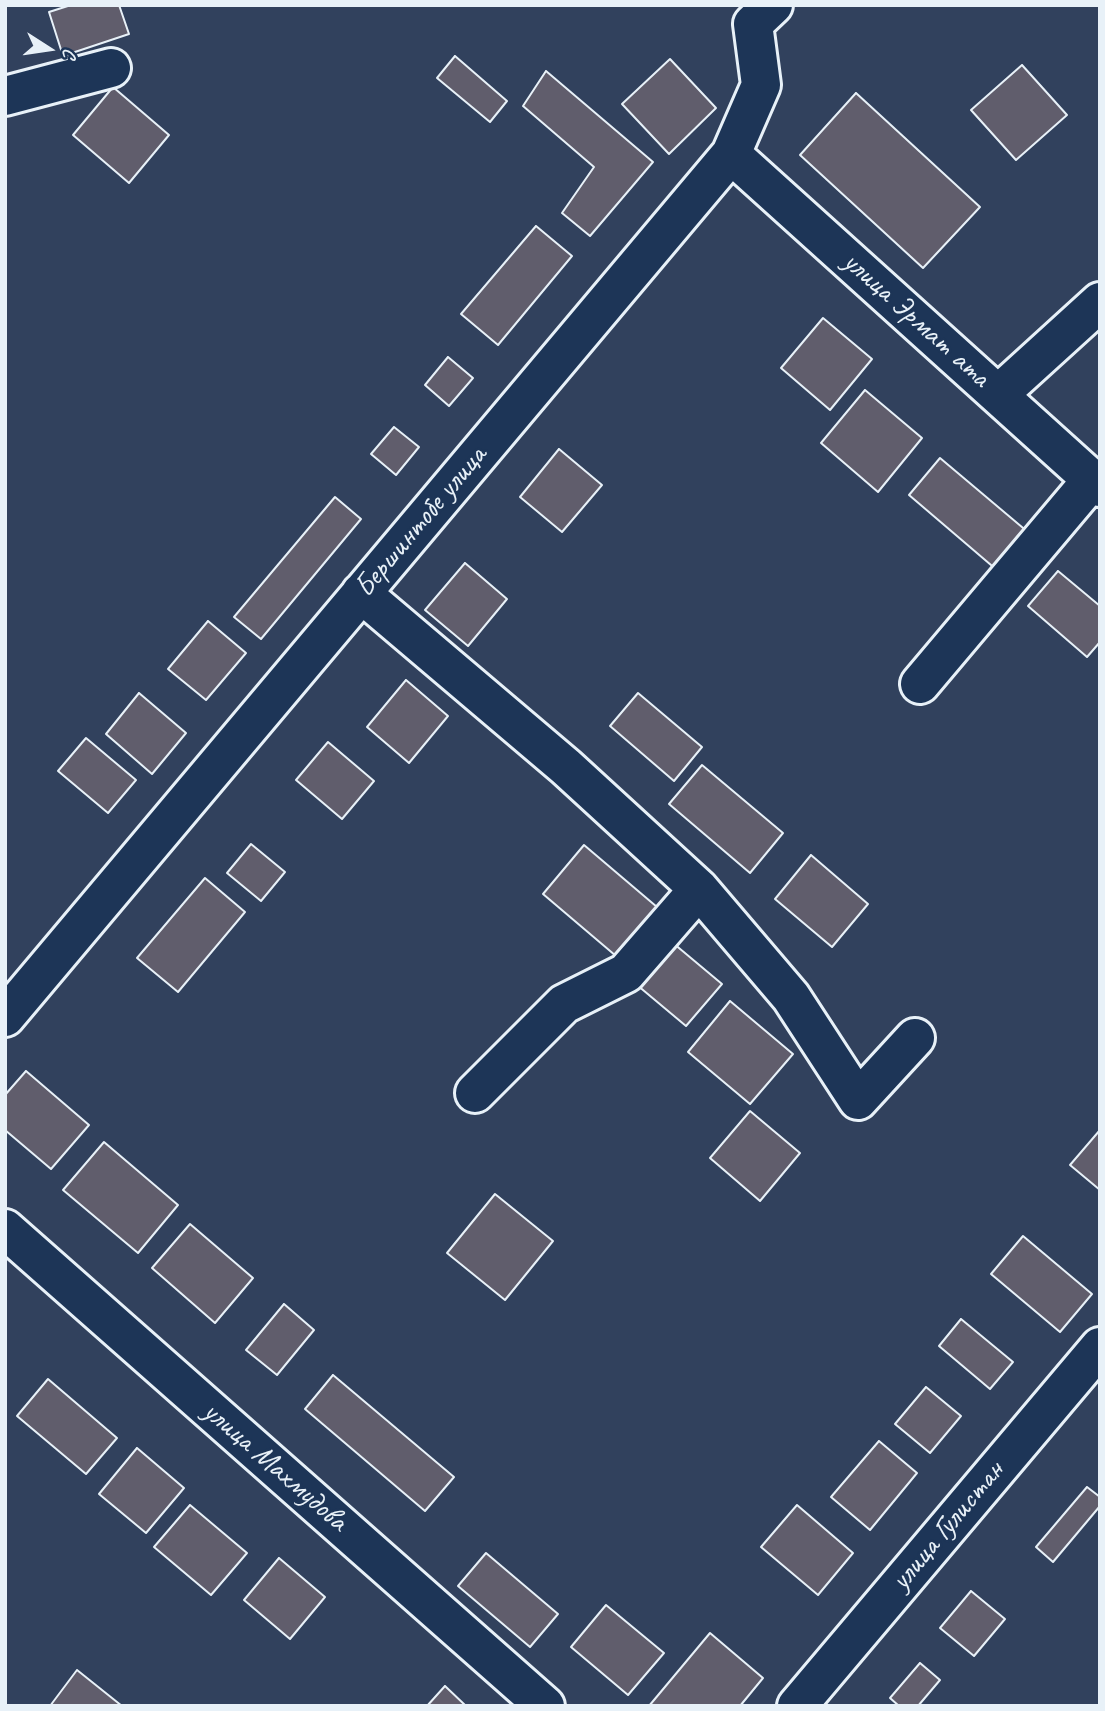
<!DOCTYPE html>
<meta charset="utf-8">
<style>
body{margin:0}
#map{position:relative;width:1105px;height:1711px;overflow:hidden;background:#31415d;font-family:Caveat,sans-serif}
canvas{display:block}
.frame{position:absolute;inset:0;border:7px solid #e8f1f8;pointer-events:none}
.north{position:absolute;left:14px;top:14px;width:70px;height:70px;-webkit-text-stroke:5px #1d3557;paint-order:stroke;rotate:102deg;font-size:19px;font-weight:700;line-height:28px;text-align:center;color:#e8f1f8}
.north::after{content:'';display:block;margin:auto;width:24px;height:32px;background:#e8f1f8;clip-path:polygon(50% 0,100% 100%,50% 72%,0 100%)}
</style>
<div id="map">
<canvas width="1105" height="1711"></canvas>
<div class="frame"></div>
<div class="north">С</div>
</div>
<script>
const context = document.querySelector('canvas').getContext('2d');
context.lineJoin = 'round';
function paint(path, color) { context.fillStyle = color; context.fill(path, 'evenodd'); }
const poly = rows => new Path2D(rows.map(r => 'M' + r).join(''));
function strokePath(path, color, width, dash) { context.strokeStyle = color; context.lineWidth = width; context.lineCap = dash ? 'butt' : 'round'; context.setLineDash(dash || []); context.stroke(path); }
function drawText(font, color, halo, rows, align = 'center') {
  context.font = font + ' Caveat,sans-serif'; context.lineWidth = 5; context.setLineDash([]); context.textBaseline = 'middle'; context.strokeStyle = halo; context.fillStyle = color; for (const [text, x, y, turn = 0] of rows) {
    context.save(); context.translate(x, y); context.rotate((+turn || 0) * Math.PI / 180); context.textAlign = isNaN(turn) ? turn : align; if (halo) context.strokeText(text, 0, 0); context.fillText(text, 0, 0); context.restore();
  }
}
const building = poly([
 [71,5,119,5,129,34,63,56,49,12,71,5],
 [455,56,507,101,490,122,437,78,455,56],
 [670,59,716,108,669,154,622,104,670,59],
 [1022,65,1067,115,1016,160,971,110,1022,65],
 [546,71,653,162,590,236,562,213,594,167,523,106,546,71],
 [113,87,169,135,129,183,73,135,113,87],
 [856,93,980,207,923,268,800,155,856,93],
 [536,226,572,256,498,345,461,314,536,226],
 [823,318,872,359,830,410,781,368,823,318],
 [448,357,473,378,449,406,425,385,448,357],
 [865,390,922,438,878,492,821,443,865,390],
 [394,427,419,447,396,475,371,454,394,427],
 [559,449,602,485,562,532,520,497,559,449],
 [940,458,1029,533,998,571,909,495,940,458],
 [335,497,361,519,261,639,234,617,335,497],
 [465,563,507,599,468,646,425,610,465,563],
 [1058,571,1100,606,1100,642,1087,657,1028,606,1058,571],
 [208,621,246,653,206,700,168,669,208,621],
 [406,680,448,716,409,763,367,727,406,680],
 [139,693,186,733,152,774,106,734,139,693],
 [638,693,702,747,674,781,610,726,638,693],
 [86,738,136,780,108,813,58,771,86,738],
 [328,742,374,781,342,819,296,780,328,742],
 [702,765,783,833,750,873,669,804,702,765],
 [251,844,285,872,261,901,227,873,251,844],
 [584,845,657,907,616,956,543,894,584,845],
 [811,855,868,904,832,947,775,899,811,855],
 [205,878,245,912,178,992,137,958,205,878],
 [673,943,722,984,686,1026,637,985,673,943],
 [730,1001,793,1054,750,1104,688,1052,730,1001],
 [26,1071,89,1125,51,1169,5,1130,5,1095,26,1071],
 [750,1111,800,1153,760,1201,710,1158,750,1111],
 [1100,1130,1100,1190,1070,1165,1100,1130],
 [104,1142,178,1205,138,1253,63,1190,104,1142],
 [495,1194,553,1241,505,1300,447,1253,495,1194],
 [190,1224,253,1278,215,1323,152,1268,190,1224],
 [1023,1236,1092,1294,1060,1332,991,1274,1023,1236],
 [284,1304,314,1330,277,1375,246,1350,284,1304],
 [961,1319,1013,1362,990,1389,939,1346,961,1319],
 [333,1375,454,1477,425,1511,305,1409,333,1375],
 [48,1379,117,1438,86,1474,17,1416,48,1379],
 [926,1387,961,1416,930,1453,895,1424,926,1387],
 [879,1441,917,1473,870,1530,831,1497,879,1441],
 [137,1448,184,1488,146,1533,99,1494,137,1448],
 [1087,1487,1100,1497,1100,1506,1053,1562,1036,1547,1087,1487],
 [190,1505,247,1553,211,1595,154,1547,190,1505],
 [797,1505,853,1553,818,1595,761,1547,797,1505],
 [486,1553,558,1614,530,1647,458,1586,486,1553],
 [279,1558,325,1597,290,1639,244,1600,279,1558],
 [971,1591,1005,1619,974,1656,940,1628,971,1591],
 [606,1605,664,1653,628,1695,571,1647,606,1605],
 [710,1633,763,1678,740,1706,649,1706,710,1633],
 [920,1663,940,1680,918,1706,899,1706,890,1698,920,1663],
 [77,1670,122,1706,50,1706,77,1670],
 [445,1686,466,1706,427,1706,445,1686]
]);
const minor = poly([
 [5,96,111,68],
 [731,154,1100,487],
 [999,394,1100,302],
 [361,593,566,767,699,889,791,997,858,1100,915,1038],
 [920,684,1092,480],
 [5,1017,731,154,761,85,753,24,773,5],
 [475,1093,564,1004,626,973,699,889],
 [5,1229,545,1706],
 [797,1706,1100,1347]
]);
const streetNames = [
 ["улица Эрмат ата",916,320,42],
 ["Бершинтобе улица",421,522,-50],
 ["улица Махмудова",275,1467,41],
 ["улица Гулистан",948,1526,-50]
];
paint(building, '#605d6c');
strokePath(building, '#e8f1f8', 2);
strokePath(minor, '#e8f1f8', 44);
strokePath(minor, '#1d3557', 38);
drawText('30px', '#e8f1f8', '#1d3557', streetNames);
</script>
